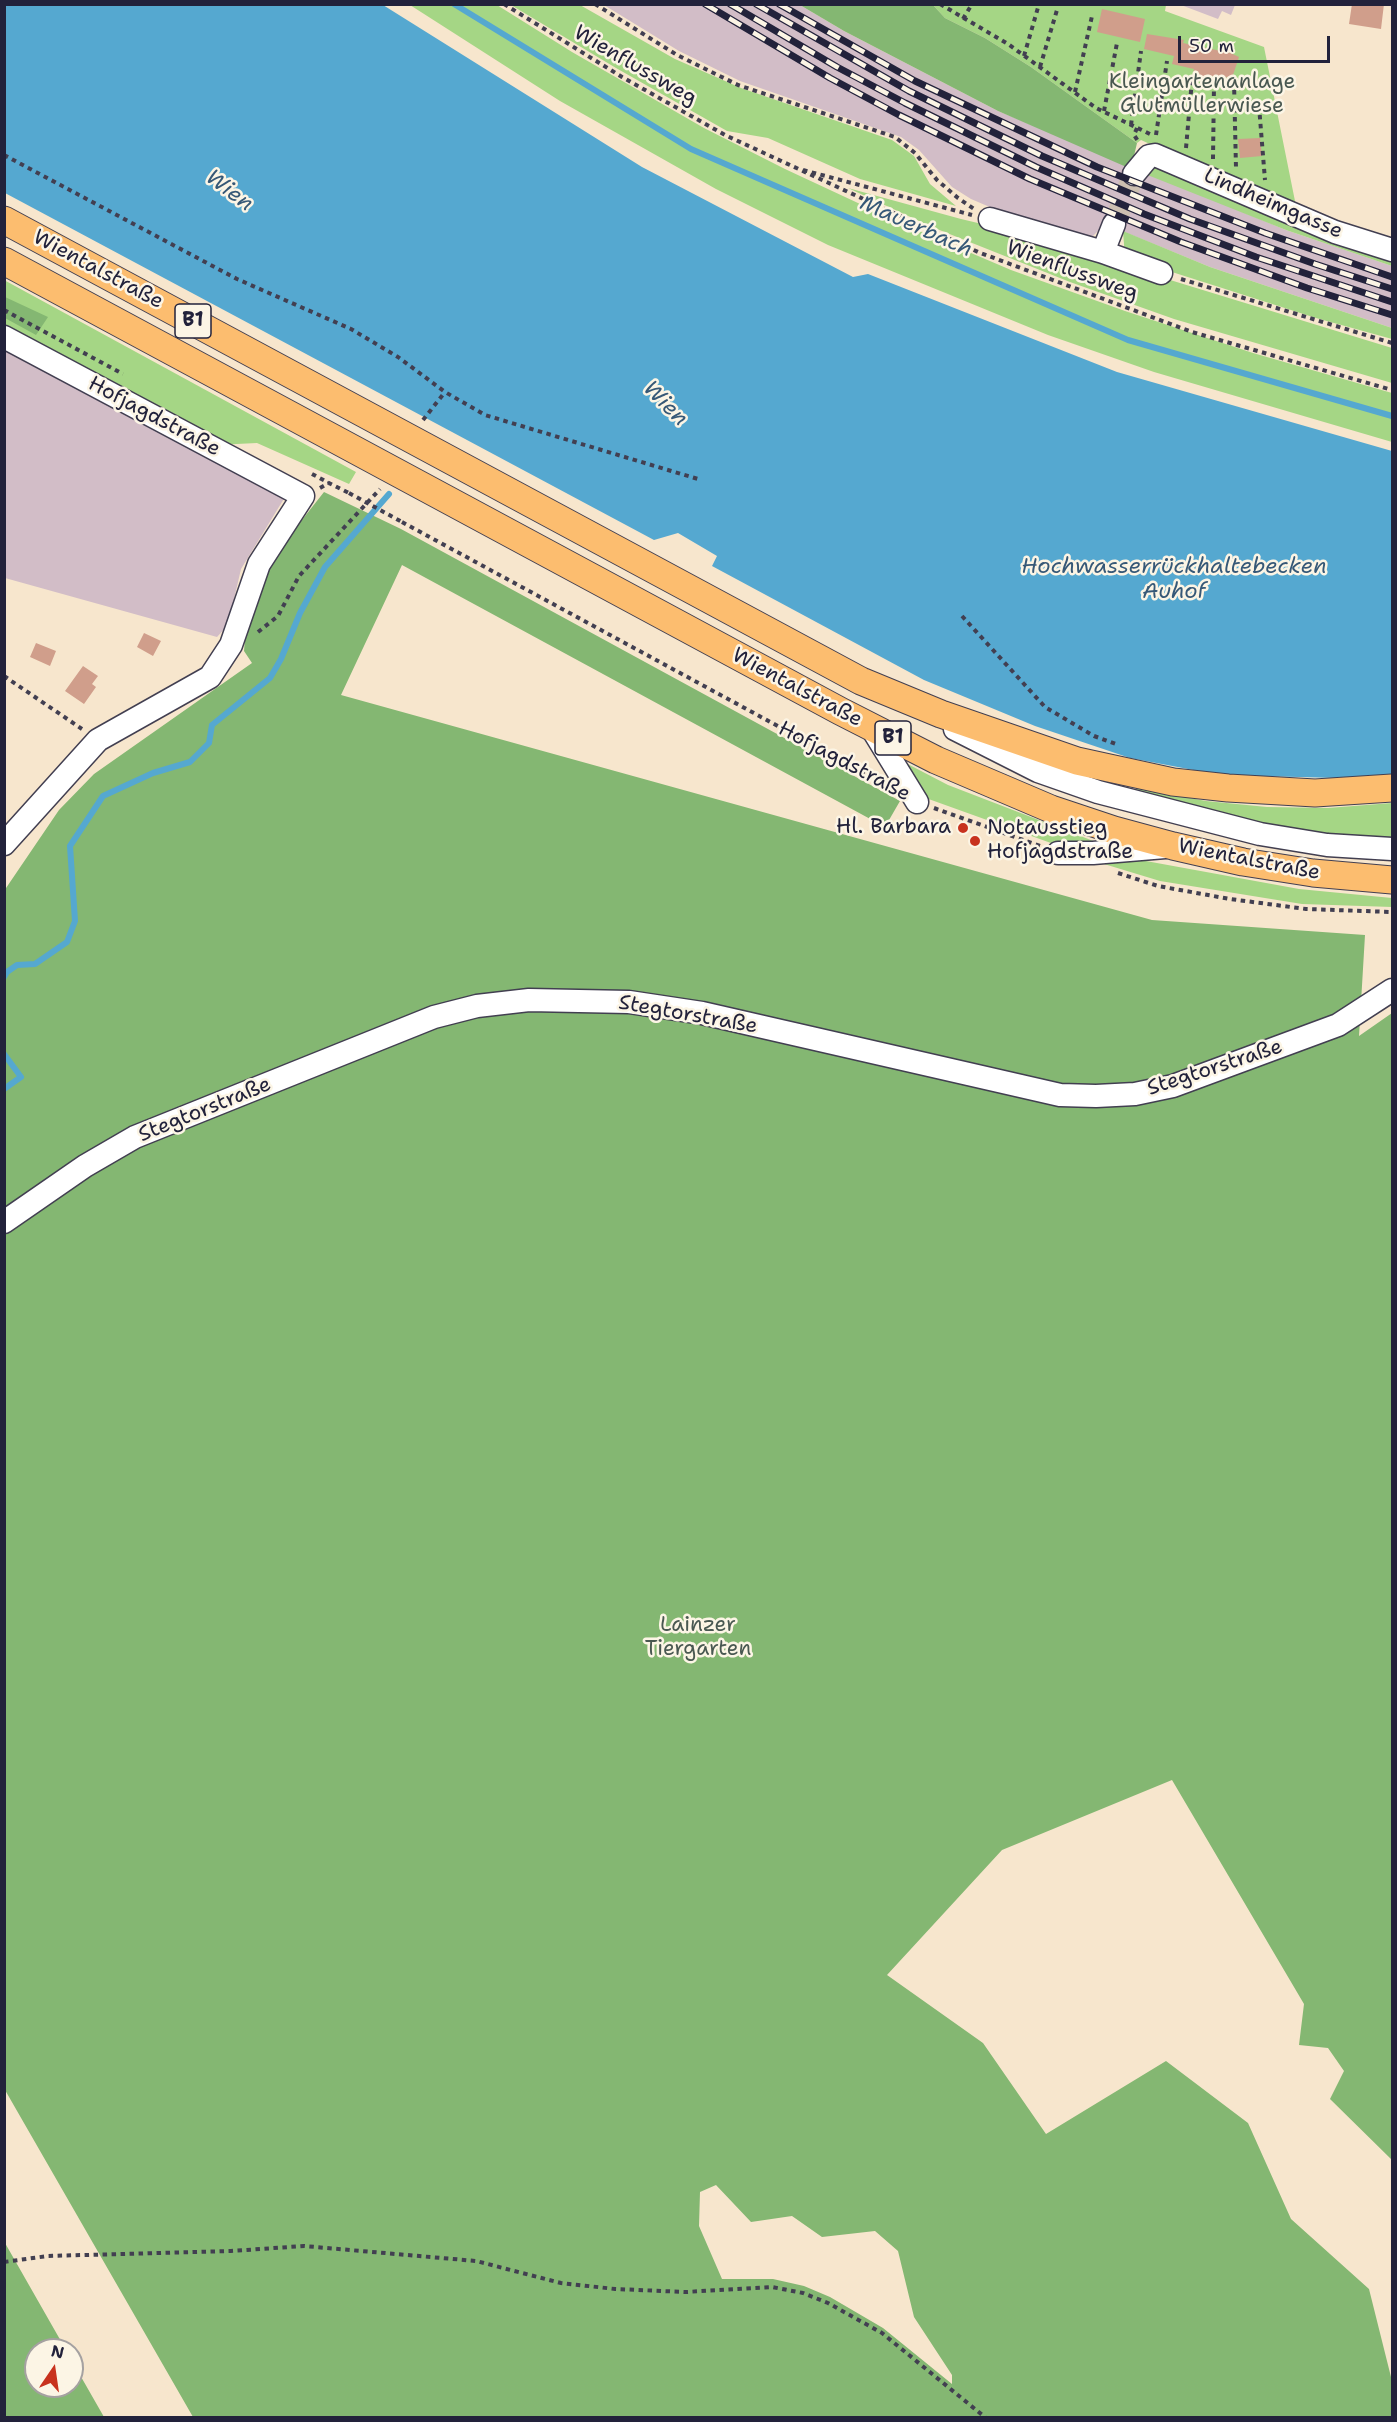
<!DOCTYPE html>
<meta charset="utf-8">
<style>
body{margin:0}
#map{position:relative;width:1397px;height:2422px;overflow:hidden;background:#f7e6cd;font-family:"Shantell Sans",sans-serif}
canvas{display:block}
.frame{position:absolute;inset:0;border:6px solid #22223b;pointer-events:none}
.north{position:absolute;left:24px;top:2338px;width:60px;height:60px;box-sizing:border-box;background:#fcf5e5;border:2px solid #a5a1a1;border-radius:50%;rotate:13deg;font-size:16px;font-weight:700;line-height:24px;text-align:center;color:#22223b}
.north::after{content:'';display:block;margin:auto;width:21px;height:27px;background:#c8321e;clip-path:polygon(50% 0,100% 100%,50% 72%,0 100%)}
.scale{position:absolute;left:1178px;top:36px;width:152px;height:27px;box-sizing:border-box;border:3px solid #22223b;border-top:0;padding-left:8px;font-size:18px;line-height:21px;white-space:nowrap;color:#22223b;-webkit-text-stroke:4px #fcf5e5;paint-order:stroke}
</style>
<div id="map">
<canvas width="1397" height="2422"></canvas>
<div class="frame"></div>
<div class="north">N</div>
<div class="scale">50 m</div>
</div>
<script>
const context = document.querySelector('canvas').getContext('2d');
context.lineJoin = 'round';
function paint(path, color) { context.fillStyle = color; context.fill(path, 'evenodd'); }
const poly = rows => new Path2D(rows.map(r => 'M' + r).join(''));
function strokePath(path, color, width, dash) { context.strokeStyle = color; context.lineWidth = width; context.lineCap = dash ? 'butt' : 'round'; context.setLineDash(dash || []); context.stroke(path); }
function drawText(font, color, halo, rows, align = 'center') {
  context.font = font + ' "Shantell Sans",sans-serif'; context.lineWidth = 5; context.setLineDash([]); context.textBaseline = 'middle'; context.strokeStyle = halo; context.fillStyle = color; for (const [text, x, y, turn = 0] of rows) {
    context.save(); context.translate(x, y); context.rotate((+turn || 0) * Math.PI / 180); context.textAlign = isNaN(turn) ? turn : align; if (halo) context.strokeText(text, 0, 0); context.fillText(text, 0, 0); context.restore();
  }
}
const industrial = poly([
 [604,5,800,5,844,31,998,111,1286,230,1392,266,1392,328,1210,267,1105,224,1086,243,1039,228,971,199,952,187,919,150,901,137,740,81,679,51],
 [1181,5,1235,5,1231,15,1222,11,1218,19],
 [4,345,285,497,241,569,228,625,217,637,5,578]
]);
const green = poly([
 [410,5,497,5,572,52,704,128,785,169,903,224,1011,270,1125,311,1253,353,1392,393,1392,442,1154,372,1048,335,828,245,716,189,560,101],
 [511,5,580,5,675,59,741,88,892,140,914,156,930,184,956,206,860,179,768,138,727,131,616,68],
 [933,5,1166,5,1165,11,1264,47,1297,211,1141,140,1137,143,1031,67,985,38,945,18],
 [1159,161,1392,255,1392,266,1286,230,1145,174],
 [848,188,961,219,1037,237,1131,268,1392,348,1392,383,1174,319,1070,282,932,227],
 [1123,231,1210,267,1392,328,1392,339,1316,318,1125,257],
 [4,280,356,472,349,484,257,443,216,445,74,362,5,326],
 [898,759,948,785,1096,842,1062,847,923,797],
 [1136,788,1206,801,1267,807,1328,808,1392,803,1392,839,1325,833,1264,823,1135,793],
 [1081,857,1135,859,1299,889,1392,898,1392,907,1302,904,1160,881]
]);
const forest = poly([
 [800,5,933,5,945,18,985,38,1031,67,1137,143,1131,169,998,111,844,31],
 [5,297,48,317,36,335,5,318],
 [324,492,401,529,900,801,885,827,402,565,341,695,1152,920,1365,935,1359,1036,1392,1013,1392,2160,1330,2099,1344,2071,1328,2048,1299,2045,1304,2004,1172,1780,1002,1850,887,1975,983,2043,1046,2134,1166,2061,1248,2123,1291,2219,1369,2289,1392,2381,1392,2417,193,2417,5,2090,4,891,59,810,94,774,252,663,244,651,246,626,268,563],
 [716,2185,751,2222,792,2216,822,2237,875,2231,898,2251,914,2317,952,2375,952,2384,883,2328,830,2297,804,2286,773,2279,722,2279,699,2226,700,2192],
 [5,2243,66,2350,36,2350,36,2386,72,2386,72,2361,104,2417,5,2417]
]);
const water = poly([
 [4,5,383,5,642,167,853,277,868,274,1117,372,1392,451,1392,776,1376,779,1220,775,1130,758,1035,726,924,680,712,566,717,556,678,533,654,540,5,193]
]);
const stream = poly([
 [454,4,691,149,1128,340,1392,416],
 [4,977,7,972,17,965,35,964,67,942,75,921,70,846,103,796,153,773,190,762,209,743,212,725,270,678,281,659,300,613,325,567,389,494],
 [4,1054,21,1077,4,1089]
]);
const building = poly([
 [1352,4,1384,4,1381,29,1349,24],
 [1102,9,1145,19,1140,42,1097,32],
 [1147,34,1184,40,1183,43,1221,51,1222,49,1239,57,1232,78,1212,76,1211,81,1192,77,1194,69,1172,64,1174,56,1144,49],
 [1260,138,1262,156,1240,158,1238,139],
 [144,633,161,641,153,656,137,647],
 [36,643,56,651,50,666,30,657],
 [83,666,98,676,92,684,96,687,84,704,65,691]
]);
const minorTunnel = poly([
 [1114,224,1134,174]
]);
const path = poly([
 [504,4,622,77,725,135,978,252,1192,332,1392,390],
 [595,4,677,55,738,85,895,137,915,153,937,180,958,198,974,209],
 [940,4,1008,44,1096,108,1150,134],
 [963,19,972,4],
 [1024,56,1039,4],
 [1040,67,1057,10],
 [1234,81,1236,168],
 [1075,92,1092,16],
 [1259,106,1265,180],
 [1104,111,1117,43],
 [1131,125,1141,51],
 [1137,128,1134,135,1138,141],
 [1156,135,1167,61],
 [1186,148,1192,80],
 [4,155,237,279,351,329,398,357,445,392,485,415,698,479],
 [1213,159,1214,84],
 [803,170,972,215],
 [1181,279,1392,343],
 [4,310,123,374],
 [423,420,445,392],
 [312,474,329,483],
 [320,488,329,483,349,493],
 [402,522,879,781],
 [962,616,1045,707,1094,736,1116,744],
 [258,632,278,616,299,576,380,489],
 [4,676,82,729],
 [934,808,1040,846],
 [1118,873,1158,886,1230,899,1306,909,1392,912],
 [4,2262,48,2256,231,2251,304,2246,476,2261,561,2283,615,2289,686,2292,772,2287,803,2293,828,2303,882,2333,986,2418]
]);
const minor = poly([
 [1134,174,1149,156,1155,155,1335,232,1392,250],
 [990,219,1103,252,1161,273],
 [1103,252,1114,224],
 [4,337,303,496,259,564,231,645,210,677,98,740,4,844],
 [871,727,917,802],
 [955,729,1038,771,1098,792,1260,834,1327,845,1392,849],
 [1058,853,1093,853,1165,847],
 [4,1222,85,1166,135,1137,434,1017,477,1006,529,1000,629,1002,702,1013,1060,1095,1096,1096,1135,1094,1173,1086,1338,1025,1392,990]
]);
const major = poly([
 [4,220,861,681,941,714,1077,761,1173,782,1228,788,1315,793,1392,788],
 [4,261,840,711,936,760,1051,809,1114,830,1173,846,1243,862,1313,873,1392,880]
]);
const rail = poly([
 [705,4,830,78,899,115,1030,179,1181,242,1307,288,1392,315],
 [730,4,837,67,905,103,1036,167,1144,214,1256,257,1392,302],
 [756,4,909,91,1042,156,1190,219,1315,264,1392,289],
 [779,4,915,81,1097,167,1265,233,1392,277]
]);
const pathBridge = poly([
 [349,493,402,522]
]);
const markers = [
 [963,828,6,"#c8321e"],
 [975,841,6,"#c8321e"]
];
const shields = [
 [193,321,36],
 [893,738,36]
];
const shieldNames = [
 ["B1",193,321],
 ["B1",893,738]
];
const streetNames = [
 ["Wienflussweg",635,66,30],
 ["Lindheimgasse",1273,204,23],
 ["Wientalstraße",98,270,28],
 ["Wienflussweg",1072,271,20],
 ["Hofjagdstraße",154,417,28],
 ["Wientalstraße",797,688,28],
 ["Hofjagdstraße",844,762,28],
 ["Wientalstraße",1249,860,11],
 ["Stegtorstraße",688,1015,10],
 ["Stegtorstraße",1215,1068,-18],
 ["Stegtorstraße",205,1110,-22]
];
const parkNames = [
 ["Kleingartenanlage",1202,83],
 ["Glutmüllerwiese",1202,107],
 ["Lainzer",698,1626],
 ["Tiergarten",698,1650]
];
const poiNames = [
 ["Hl. Barbara",951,828],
 ["Notausstieg",987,829,"left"],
 ["Hofjagdstraße",987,853,"left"]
];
const waterNames = [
 ["Wien",229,191,37],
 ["Mauerbach",916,227,24],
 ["Wien",665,404,45],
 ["Hochwasserrückhaltebecken",1174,567],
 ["Auhof",1174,592]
];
paint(industrial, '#d2bdc7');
paint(green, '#a5d685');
paint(forest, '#84b772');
paint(water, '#55a8d0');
strokePath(stream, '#55a8d0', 6);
paint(building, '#d09e8b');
strokePath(minorTunnel, '#ccbfb0', 22, [22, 11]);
strokePath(minor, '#423f51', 25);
strokePath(major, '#423f51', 29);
strokePath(path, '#423f51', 4, [4.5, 4.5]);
strokePath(minor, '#fff', 22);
strokePath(major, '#fcbd6f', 27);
strokePath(rail, '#22223b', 7);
strokePath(rail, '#fcf5e5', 4.5, [14]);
strokePath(pathBridge, '#423f51', 4, [4.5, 4.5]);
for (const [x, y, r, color] of markers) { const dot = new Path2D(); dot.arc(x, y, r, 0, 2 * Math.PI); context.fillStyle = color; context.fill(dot); strokePath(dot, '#fcf5e5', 2); }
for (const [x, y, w] of shields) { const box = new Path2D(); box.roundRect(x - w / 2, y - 17, w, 34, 4.5); context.fillStyle = '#fcf5e5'; context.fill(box); strokePath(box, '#22223b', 1.5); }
drawText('bold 20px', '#22223b', null, shieldNames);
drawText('21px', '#22223b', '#fcf5e5', streetNames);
drawText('21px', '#495851', '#fcf5e5', parkNames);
drawText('21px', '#22223b', '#fcf5e5', poiNames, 'right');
drawText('italic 22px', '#365877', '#fcf5e5', waterNames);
</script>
